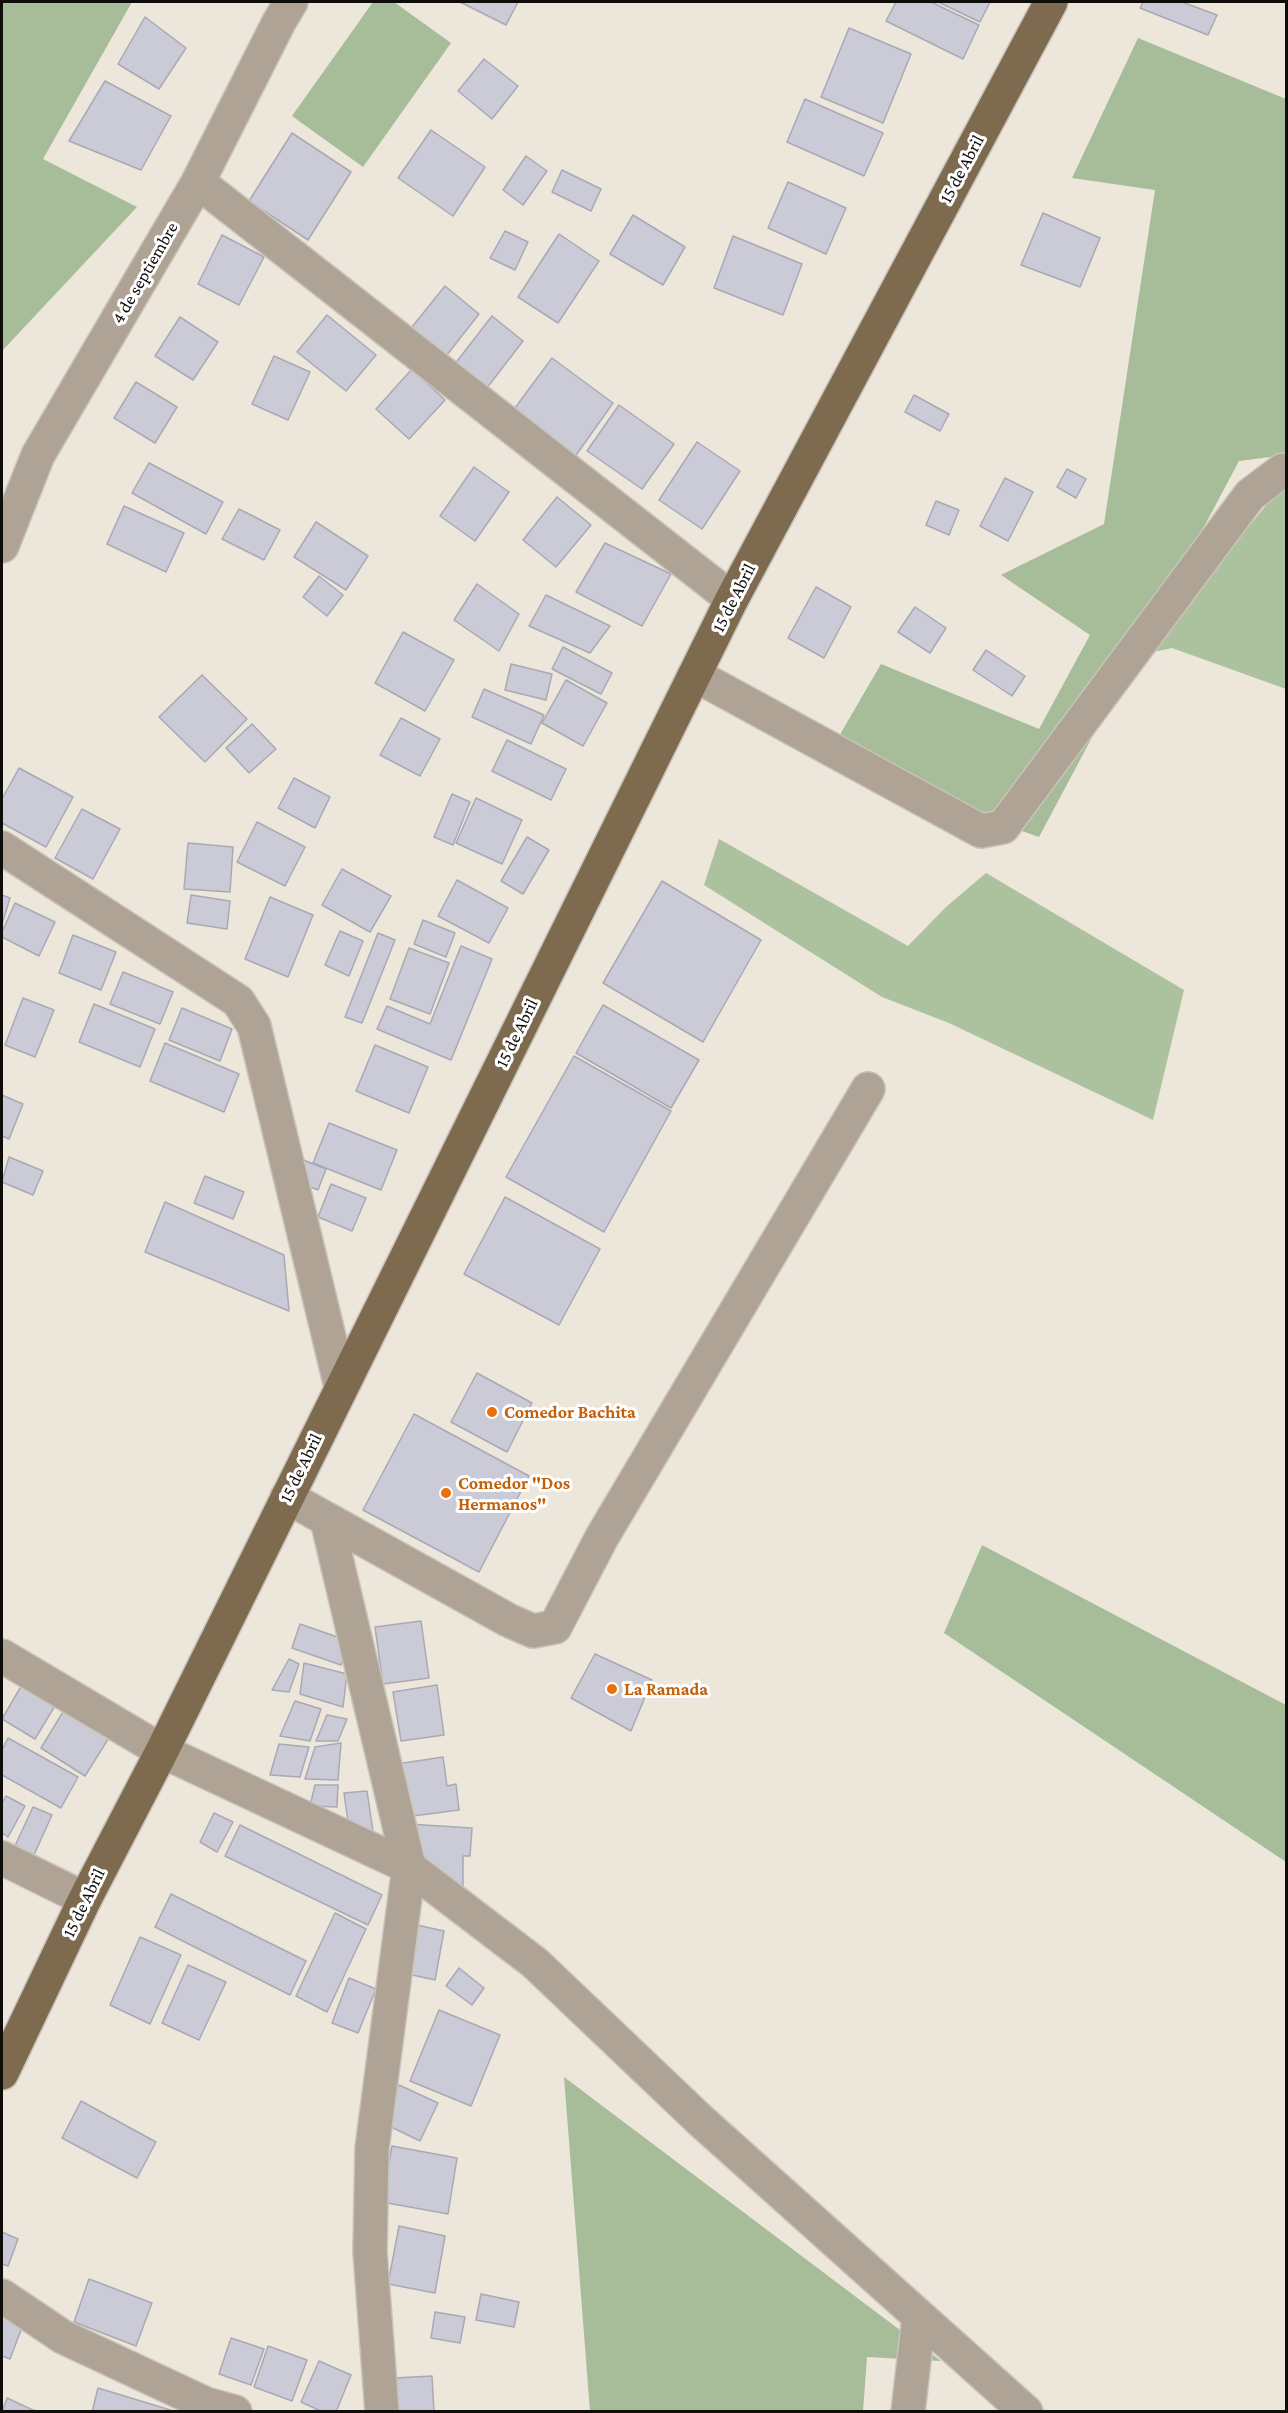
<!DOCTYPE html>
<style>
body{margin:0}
#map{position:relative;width:1288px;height:2413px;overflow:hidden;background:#ece6db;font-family:"Crimson Pro",serif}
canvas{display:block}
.frame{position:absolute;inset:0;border:3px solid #0f0d0a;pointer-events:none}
</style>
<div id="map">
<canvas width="1288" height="2413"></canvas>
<div class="frame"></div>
</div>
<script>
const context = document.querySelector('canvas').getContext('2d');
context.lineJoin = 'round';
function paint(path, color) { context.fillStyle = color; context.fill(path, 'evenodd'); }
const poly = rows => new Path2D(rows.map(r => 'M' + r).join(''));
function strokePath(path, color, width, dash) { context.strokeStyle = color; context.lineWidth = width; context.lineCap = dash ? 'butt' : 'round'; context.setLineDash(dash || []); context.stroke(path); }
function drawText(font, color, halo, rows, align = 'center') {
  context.font = font + ' "Crimson Pro",serif'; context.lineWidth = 6; context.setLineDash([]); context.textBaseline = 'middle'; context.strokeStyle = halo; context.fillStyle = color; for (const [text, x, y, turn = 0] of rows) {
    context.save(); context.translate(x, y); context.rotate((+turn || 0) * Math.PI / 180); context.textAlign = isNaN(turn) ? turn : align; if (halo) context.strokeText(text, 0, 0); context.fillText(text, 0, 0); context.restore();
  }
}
const green = poly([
 [2,2,132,2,43,159,137,207,2,351],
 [373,2,394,2,451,43,363,167,292,116],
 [1138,38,1286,99,1286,455,1239,461,1039,837,824,762,881,664,1039,729,1090,635,1001,575,1104,524,1155,190,1072,178],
 [982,1545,1286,1705,1286,1862,944,1633],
 [564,2077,941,2361,867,2357,863,2411,590,2411]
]);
const forest = poly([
 [1286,481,1286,689,1172,648,1144,654],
 [719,839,908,946,946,907,986,873,1184,990,1153,1120,949,1023,882,997,704,885]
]);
const building = poly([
 [460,2,518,2,506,25,460,2],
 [896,2,931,2,979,25,963,59,886,21,896,2],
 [938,2,990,2,980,22,938,2],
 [1143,2,1182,2,1217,15,1208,35,1140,8,1143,2],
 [145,17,186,48,159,89,118,64,145,17],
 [849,28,911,54,883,123,821,97,849,28],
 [484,59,518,86,492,119,458,91,484,59],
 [105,81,171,116,141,170,69,141,105,81],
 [805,99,883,133,864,176,787,142,805,99],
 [431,130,485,167,453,216,398,178,431,130],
 [292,133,351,172,308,240,249,201,292,133],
 [526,156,547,171,523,205,503,190,526,156],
 [562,170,601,189,591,211,552,192,562,170],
 [788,182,846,208,826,254,768,228,788,182],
 [1043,213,1100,238,1080,287,1021,265,1043,213],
 [633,215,685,247,663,285,610,254,633,215],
 [505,231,528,242,515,270,490,258,505,231],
 [559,234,599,261,558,323,518,297,559,234],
 [222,235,264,257,239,305,198,284,222,235],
 [733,236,802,264,783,315,714,288,733,236],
 [445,286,479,314,439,365,404,337,445,286],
 [327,315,376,355,346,391,297,352,327,315],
 [492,316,523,341,483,393,451,369,492,316],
 [180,317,218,342,193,380,155,356,180,317],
 [274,356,310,372,288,420,252,404,274,356],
 [552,358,613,403,574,458,512,412,552,358],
 [412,369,445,400,409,439,376,409,412,369],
 [136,382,177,407,155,443,114,418,136,382],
 [914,395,949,414,940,431,905,412,914,395],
 [619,405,674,444,642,489,587,451,619,405],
 [697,442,740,471,702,529,659,500,697,442],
 [149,463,223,502,206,534,132,493,149,463],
 [474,467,509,492,475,541,440,516,474,467],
 [1067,469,1086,479,1076,498,1057,487,1067,469],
 [1005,478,1033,492,1008,541,980,526,1005,478],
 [557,497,591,525,556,567,523,540,557,497],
 [936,501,959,510,949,535,926,525,936,501],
 [124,506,184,533,166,572,107,544,124,506],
 [239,509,280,530,264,560,222,539,239,509],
 [316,522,368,556,346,590,294,557,316,522],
 [605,543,671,574,642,626,576,592,605,543],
 [319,576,343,595,327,616,303,597,319,576],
 [477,584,519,614,499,651,454,620,477,584],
 [816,587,851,607,824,658,788,638,816,587],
 [546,595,610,626,590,653,529,626,546,595],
 [915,607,946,628,930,653,898,632,915,607],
 [403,632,454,660,425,711,375,683,403,632],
 [563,647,612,673,601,694,552,669,563,647],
 [986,650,1025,676,1012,696,973,670,986,650],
 [511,664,552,674,546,700,505,690,511,664],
 [202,675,247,719,205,762,159,717,202,675],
 [566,680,607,703,583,746,542,723,566,680],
 [484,689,544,715,531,744,472,717,484,689],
 [401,718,440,739,420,776,380,755,401,718],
 [252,724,276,749,249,773,226,748,252,724],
 [507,740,566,769,551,800,492,771,507,740],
 [19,768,73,797,46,847,2,823,2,799,19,768],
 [294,778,330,797,315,828,278,808,294,778],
 [452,794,470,802,453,845,434,837,452,794],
 [476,798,522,820,502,864,456,843,476,798],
 [82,809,120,829,93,879,55,858,82,809],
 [257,822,305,847,285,886,237,862,257,822],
 [527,837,549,850,523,894,501,881,527,837],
 [188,843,233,847,230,892,184,889,188,843],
 [342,869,391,896,370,932,322,905,342,869],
 [457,880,508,908,489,943,438,916,457,880],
 [662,881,761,940,703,1042,603,983,662,881],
 [2,895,10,898,2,924,2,895],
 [191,895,230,901,227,929,187,923,191,895],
 [270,897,313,915,288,977,245,959,270,897],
 [15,903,55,922,39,956,2,937,2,932,15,903],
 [423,920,455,933,446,957,414,944,423,920],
 [340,931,363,941,349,976,325,965,340,931],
 [378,933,395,940,362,1023,345,1017,378,933],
 [73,935,116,952,101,990,59,973,73,935],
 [461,946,492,959,451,1060,377,1029,387,1006,430,1024,461,946],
 [409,948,449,963,430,1014,390,999,409,948],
 [123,972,173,992,160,1024,110,1004,123,972],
 [23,998,54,1010,35,1057,5,1045,23,998],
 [94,1004,155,1029,140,1067,79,1042,94,1004],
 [603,1005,699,1060,671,1108,576,1053,603,1005],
 [182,1008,232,1029,220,1061,169,1040,182,1008],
 [165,1043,239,1074,224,1112,150,1081,165,1043],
 [375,1045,428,1067,409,1113,356,1091,375,1045],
 [574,1056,671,1111,604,1232,506,1177,574,1056],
 [2,1095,23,1104,9,1139,2,1136,2,1095],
 [329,1123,397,1150,381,1190,313,1163,329,1123],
 [9,1157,43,1171,33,1195,2,1182,9,1157],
 [301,1159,326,1169,318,1190,293,1180,301,1159],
 [205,1176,244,1192,233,1219,194,1203,205,1176],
 [331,1184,366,1198,352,1231,318,1217,331,1184],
 [505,1197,600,1249,559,1325,464,1274,505,1197],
 [165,1202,284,1255,289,1311,145,1252,165,1202],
 [477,1373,532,1403,507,1452,451,1422,477,1373],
 [414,1414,529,1476,479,1572,363,1510,414,1414],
 [421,1621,429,1678,383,1684,375,1627,421,1621],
 [300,1624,349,1641,341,1665,292,1648,300,1624],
 [595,1654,652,1680,631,1731,571,1698,595,1654],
 [289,1659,299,1664,289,1692,272,1690,289,1659],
 [304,1663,347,1674,343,1707,300,1694,304,1663],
 [23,1683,56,1704,35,1739,2,1719,23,1683],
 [437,1685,444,1735,401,1741,393,1692,437,1685],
 [295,1701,321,1709,310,1741,280,1736,295,1701],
 [66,1707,110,1736,85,1776,41,1748,66,1707],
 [327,1715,347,1719,338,1741,316,1741,327,1715],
 [8,1738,78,1777,61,1808,2,1775,2,1750,8,1738],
 [341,1743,338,1780,305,1779,315,1747,341,1743],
 [279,1744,309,1747,300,1777,270,1775,279,1744],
 [443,1757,447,1786,456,1784,459,1810,405,1817,397,1764,443,1757],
 [315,1785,338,1785,337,1807,310,1806,315,1785],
 [367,1791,374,1838,349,1829,344,1793,367,1791],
 [6,1796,25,1806,8,1837,2,1833,2,1803,6,1796],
 [33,1807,52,1815,33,1857,14,1848,33,1807],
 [214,1813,233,1822,217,1852,200,1842,214,1813],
 [408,1824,472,1828,470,1856,463,1856,463,1891,412,1862,408,1824],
 [240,1825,382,1895,368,1925,225,1856,240,1825],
 [171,1894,306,1961,290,1995,155,1927,171,1894],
 [335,1913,366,1929,327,2012,296,1996,335,1913],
 [408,1923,444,1931,435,1980,399,1972,408,1923],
 [140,1937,181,1955,150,2024,110,2005,140,1937],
 [188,1965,226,1982,199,2040,162,2023,188,1965],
 [459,1968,484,1988,472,2005,446,1986,459,1968],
 [349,1978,376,1989,358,2033,332,2023,349,1978],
 [439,2010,500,2035,471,2106,410,2081,439,2010],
 [399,2085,438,2103,420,2141,381,2122,399,2085],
 [81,2101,156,2142,137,2178,62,2138,81,2101],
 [392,2146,457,2158,448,2214,382,2202,392,2146],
 [399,2226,445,2236,435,2293,388,2284,399,2226],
 [2,2232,18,2239,8,2266,2,2264,2,2232],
 [89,2279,152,2303,136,2346,74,2322,89,2279],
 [481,2294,519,2302,514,2327,476,2320,481,2294],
 [2,2308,26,2317,10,2359,2,2356,2,2308],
 [435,2312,465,2317,460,2343,431,2338,435,2312],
 [231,2338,264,2349,251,2385,219,2374,231,2338],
 [268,2346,307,2360,292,2401,254,2387,268,2346],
 [319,2361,351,2375,336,2412,323,2412,301,2402,319,2361],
 [432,2376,434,2412,397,2412,395,2378,432,2376],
 [98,2388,177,2412,92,2412,98,2388],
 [7,2398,37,2412,2,2412,7,2398]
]);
const minor = poly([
 [198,182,732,599],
 [2,546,38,455,198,182,279,22,291,2],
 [695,675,981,831,1003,827,1250,495,1283,470,1286,471],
 [2,848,238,1001,254,1026,341,1387],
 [287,1497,508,1620,533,1631,555,1627,602,1537,868,1089],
 [327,1520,409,1867,372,2148,370,2252,382,2412],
 [2,1656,162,1751,409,1867,535,1963,700,2120,1026,2412],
 [2,1858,85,1899],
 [2,2296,63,2337,206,2404,235,2412],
 [908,2412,919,2317]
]);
const major = poly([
 [2,2073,85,1899,162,1751,732,599,1051,2]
]);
const markers = [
 [492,1412,6,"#e8710a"],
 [446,1493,6,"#e8710a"],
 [612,1689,6,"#e8710a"]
];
const streetNames = [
 ["15 de Abril",962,169,-62],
 ["4 de septiembre",145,273,-60],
 ["15 de Abril",734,598,-63],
 ["15 de Abril",517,1033,-64],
 ["15 de Abril",301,1468,-64],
 ["15 de Abril",84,1903,-64]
];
const foodNames = [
 ["Comedor Bachita",504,1412],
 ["Comedor \"Dos",458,1483],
 ["Hermanos\"",458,1504],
 ["La Ramada",624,1689]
];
paint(green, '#a7bc98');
paint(forest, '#acc19d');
paint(building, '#cbcbd7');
strokePath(building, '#a9a9b5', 1.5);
strokePath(minor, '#c9c3ba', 36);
strokePath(major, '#c9c3ba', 36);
strokePath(minor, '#aea394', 33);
strokePath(major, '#7e6b4f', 33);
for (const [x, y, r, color] of markers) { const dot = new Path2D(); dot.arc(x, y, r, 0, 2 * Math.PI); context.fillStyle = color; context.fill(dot); strokePath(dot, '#fff', 2); }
drawText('18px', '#0f0d0a', '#fff', streetNames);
drawText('bold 18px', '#c56008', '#fff', foodNames, 'left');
</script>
